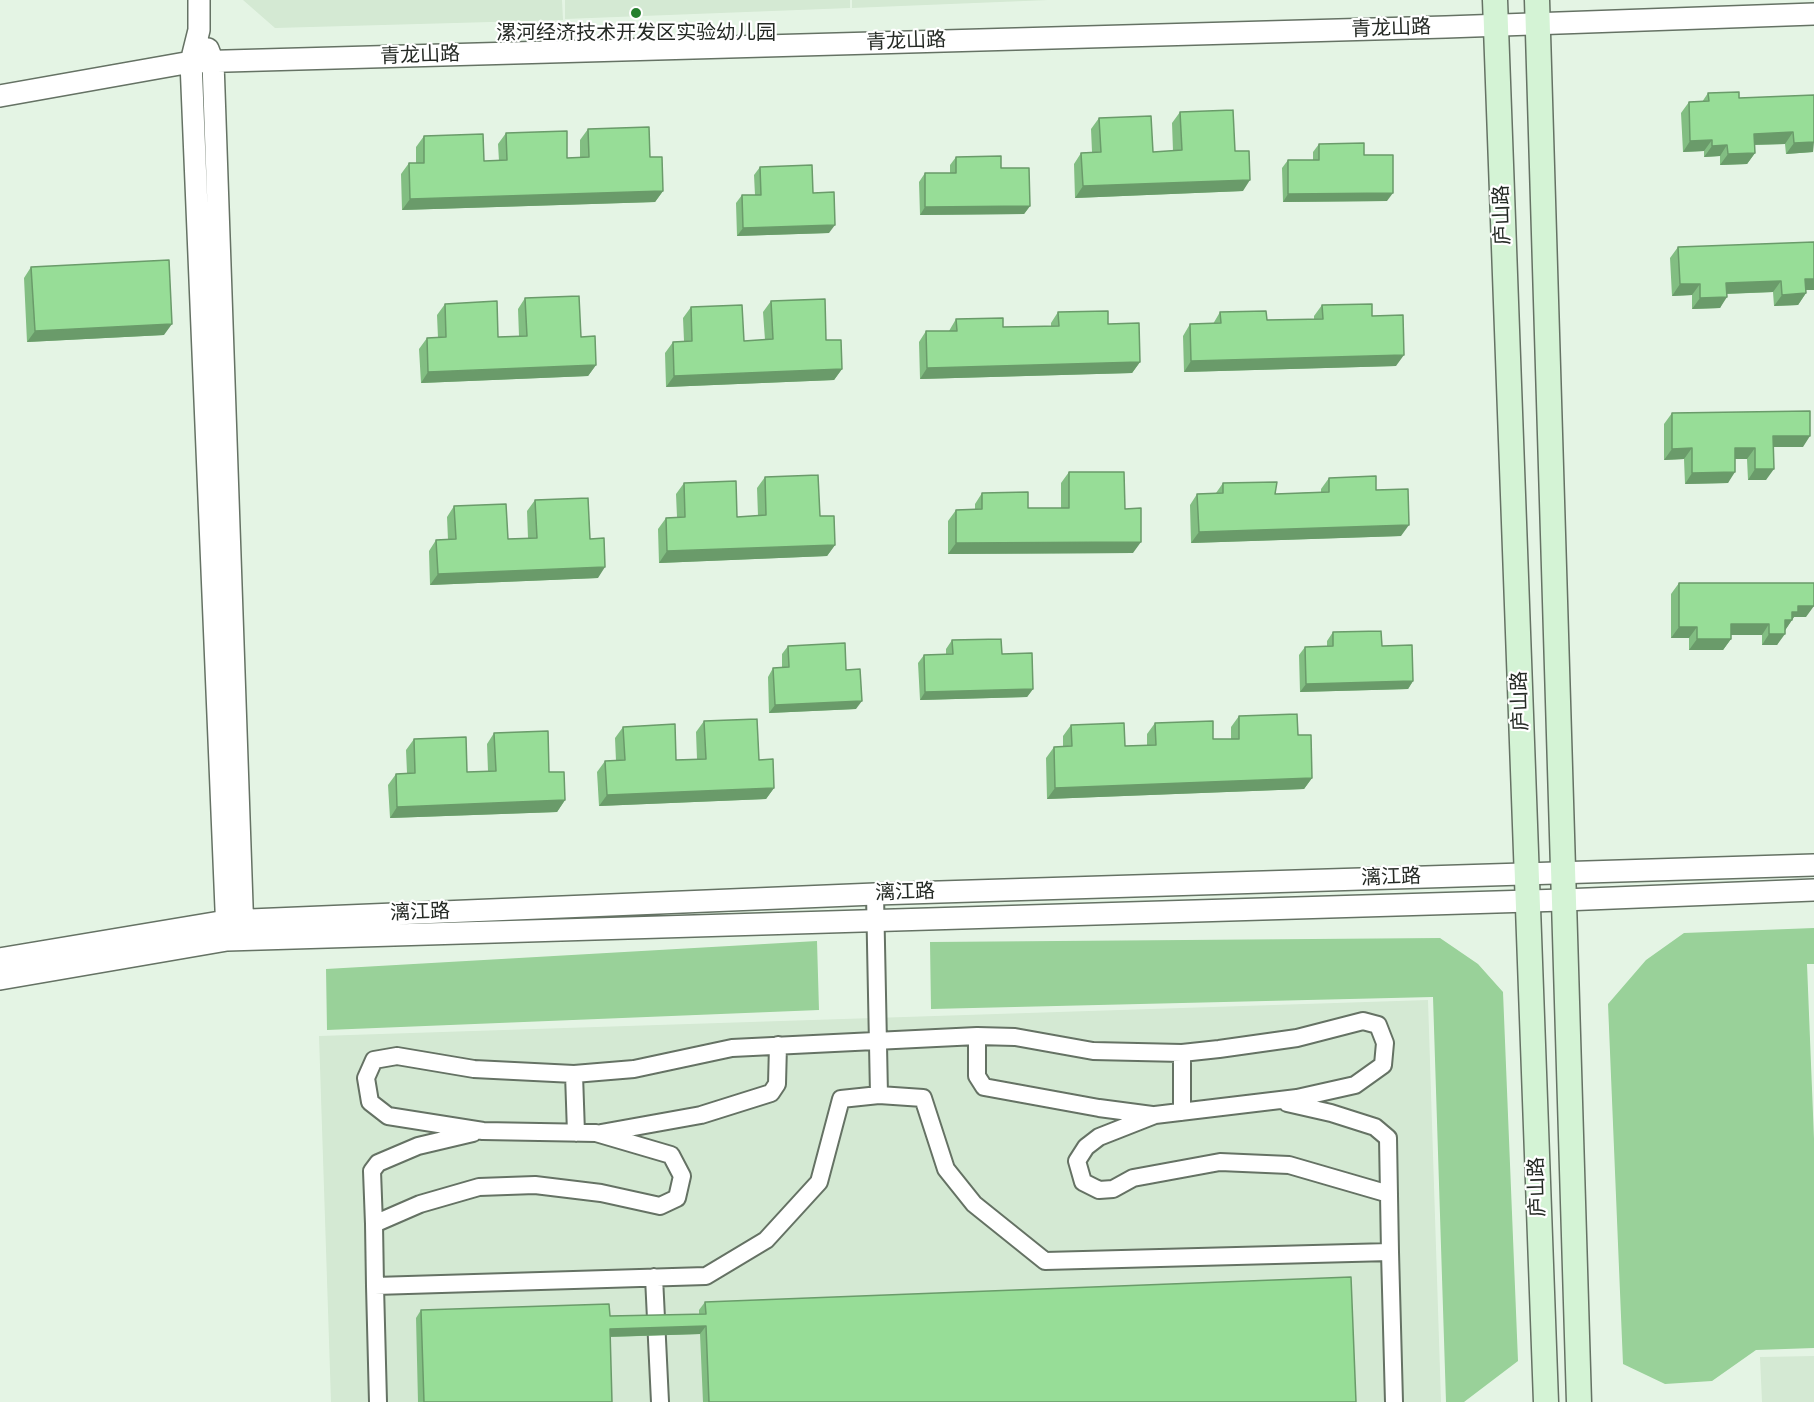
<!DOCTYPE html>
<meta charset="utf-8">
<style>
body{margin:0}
canvas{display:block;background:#e4f4e4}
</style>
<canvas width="1814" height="1402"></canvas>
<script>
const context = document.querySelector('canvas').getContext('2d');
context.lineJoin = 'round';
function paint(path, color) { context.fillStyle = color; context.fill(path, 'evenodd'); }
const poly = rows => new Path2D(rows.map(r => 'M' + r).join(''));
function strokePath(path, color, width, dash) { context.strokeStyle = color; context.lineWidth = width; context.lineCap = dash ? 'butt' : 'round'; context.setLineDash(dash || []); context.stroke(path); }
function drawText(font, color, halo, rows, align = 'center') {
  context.font = font + ' "Varela Round","Noto Sans SC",sans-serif'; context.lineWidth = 4.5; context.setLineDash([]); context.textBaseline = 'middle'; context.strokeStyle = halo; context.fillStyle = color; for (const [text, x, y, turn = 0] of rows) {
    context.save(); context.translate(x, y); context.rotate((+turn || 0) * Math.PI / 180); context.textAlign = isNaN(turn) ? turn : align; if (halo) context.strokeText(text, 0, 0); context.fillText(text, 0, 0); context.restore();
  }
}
const built = poly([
 [243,0,562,0,563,20,275,28],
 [565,0,850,0,850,8,565,19],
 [852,0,1049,0,852,8],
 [1428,1000,1441,1402,331,1402,319,1036],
 [1814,1356,1814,1402,1762,1402,1760,1357]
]);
const green = poly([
 [1814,928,1814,964,1807,964,1814,1139,1814,1348,1756,1350,1712,1381,1665,1384,1623,1364,1608,1004,1646,960,1684,933],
 [1440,938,1478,964,1503,992,1518,1361,1464,1402,1446,1402,1433,997,931,1009,930,942],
 [817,941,819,1010,327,1030,326,969]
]);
const minor = poly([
 [875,894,879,1095],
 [977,1036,977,1076,984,1087,1099,1108,1152,1115],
 [1182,1053,1182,1112],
 [574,1074,576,1133],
 [1287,1103,1331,1113,1375,1127,1388,1138,1390,1252],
 [601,1133,701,1115,771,1093,777,1084,778,1045],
 [374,1224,372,1171,378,1163,418,1146,473,1133],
 [654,1277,660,1402],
 [375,1286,374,1224,420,1204,479,1187,535,1185,601,1193,660,1206,677,1198,682,1176,671,1155,596,1133,483,1131,388,1116,370,1102,366,1078,374,1060,397,1056,474,1069,574,1074,634,1069,732,1048,977,1036,1015,1037,1093,1051,1182,1053,1219,1049,1297,1038,1363,1021,1378,1025,1385,1043,1383,1065,1355,1085,1297,1098,1155,1115,1099,1137,1086,1147,1077,1161,1083,1182,1099,1190,1113,1189,1133,1178,1220,1162,1289,1165,1389,1194],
 [378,1402,375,1286,706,1276,766,1240,819,1182,841,1099,879,1095,923,1098,946,1169,974,1204,1045,1261,1390,1252,1394,1402]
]);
const tertiary = poly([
 [199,0,199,30,191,62,227,933],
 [208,49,213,62,243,934],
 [0,96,191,62,1446,27,1814,14],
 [0,959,226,921,875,894,1814,865],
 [0,979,227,940,1563,900,1814,890]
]);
const secondary = poly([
 [1495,0,1546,1402],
 [1537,0,1579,1402]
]);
const wall = poly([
 [1708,93,1739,98,1814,95,1813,152,1786,154,1785,144,1754,145,1755,153,1747,164,1720,165,1720,156,1704,157,1704,151,1683,152,1681,113,1689,102,1702,102],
 [1180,112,1235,151,1243,191,1075,198,1074,164,1081,153,1092,152,1091,129,1099,118,1153,152,1173,151,1172,123],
 [588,129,650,157,663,191,655,202,402,210,401,174,409,163,416,163,416,147,424,136,484,161,499,161,498,144,506,133,567,158,580,157,580,140],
 [1319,144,1364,155,1387,201,1283,202,1282,168,1288,160,1313,160,1313,152],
 [956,157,1001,168,1030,206,1024,214,920,215,919,182,925,173,950,173,950,165],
 [760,167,813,193,829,233,737,236,736,203,742,195,755,195,754,175],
 [1678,247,1806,290,1806,293,1798,305,1774,306,1773,292,1727,294,1720,308,1692,309,1692,295,1672,296,1670,258],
 [31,267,164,335,27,342,24,278],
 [525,298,581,337,596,365,588,376,421,383,419,349,427,338,438,338,437,315,445,304,498,337,519,336,518,309],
 [771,301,826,340,842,369,834,380,666,387,665,353,673,342,684,341,683,318,691,307,744,341,765,340,763,312],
 [1322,305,1372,316,1396,366,1184,372,1183,336,1190,324,1213,324,1220,312,1267,320,1314,319,1314,316],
 [1058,312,1108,324,1140,362,1132,373,920,379,919,342,926,331,949,331,956,319,1003,327,1051,326,1051,323],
 [1672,413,1803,447,1773,447,1766,480,1748,480,1747,459,1735,459,1728,483,1685,484,1684,459,1664,460,1664,424],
 [1069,472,1125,509,1133,553,948,554,948,521,956,510,975,509,975,504,982,493,1028,508,1061,508,1061,483],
 [765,477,820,516,835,545,827,556,659,563,658,529,666,518,677,517,676,494,684,483,737,517,758,516,757,488],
 [1329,478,1376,490,1401,536,1191,543,1190,505,1197,494,1216,493,1223,483,1275,494,1321,492,1321,489],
 [535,500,590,539,598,578,430,585,429,551,436,540,448,540,447,517,454,506,508,539,528,538,527,511],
 [1679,583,1806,617,1794,617,1785,630,1777,645,1762,645,1762,635,1731,635,1731,639,1723,650,1689,650,1689,638,1671,638,1671,594],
 [1333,632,1382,646,1413,681,1408,689,1300,692,1299,655,1305,647,1327,646,1327,641],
 [952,640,1002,654,1033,689,1027,697,920,700,918,663,924,655,946,654,946,649],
 [788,646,846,670,856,709,769,713,768,677,773,668,782,668,782,654],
 [1239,716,1298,735,1312,778,1304,789,1047,799,1046,758,1054,747,1063,747,1063,736,1071,725,1125,746,1147,746,1147,734,1155,723,1213,739,1231,739,1231,727],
 [704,721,759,760,774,788,766,799,599,806,597,772,605,761,616,761,615,738,623,727,676,760,697,759,696,732],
 [494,733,549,772,565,800,557,812,390,818,388,785,396,774,407,773,406,750,414,739,467,772,488,771,487,744],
 [705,1302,1356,1402,703,1402,700,1334,610,1337,612,1402,418,1402,416,1318,421,1310,610,1316,699,1314,699,1310]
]);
const shadedWall = poly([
 [1793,132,1785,144,1746,145,1754,134],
 [1712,140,1704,151,1683,152,1690,141],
 [1814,142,1813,152,1786,154,1794,143],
 [1727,145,1720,156,1704,157,1712,146],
 [1755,153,1747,164,1720,165,1728,154],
 [1250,180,1243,191,1075,198,1083,186],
 [663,191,655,202,402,210,410,199],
 [1393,193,1387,201,1283,202,1288,194],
 [1030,206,1024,214,920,215,925,207],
 [835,225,829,233,737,236,743,228],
 [1805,279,1814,279,1814,290,1798,290],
 [1781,281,1773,292,1719,294,1726,283],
 [1680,284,1700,284,1692,295,1672,296],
 [1806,293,1798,305,1774,306,1782,295],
 [1727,297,1720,308,1692,309,1700,298],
 [172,324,164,335,27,342,35,331],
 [1404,355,1396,366,1184,372,1191,361],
 [1140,362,1132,373,920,379,927,368],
 [596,365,588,376,421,383,428,372],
 [842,369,834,380,666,387,674,376],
 [1773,436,1810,436,1803,447,1765,447],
 [1692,448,1684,459,1664,460,1672,449],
 [1735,448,1755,448,1747,459,1727,459],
 [1755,469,1774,469,1766,480,1748,480],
 [1735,472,1728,483,1685,484,1692,473],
 [1409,525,1401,536,1191,543,1199,532],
 [1141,542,1133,553,948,554,956,543],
 [835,545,827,556,659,563,667,551],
 [605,567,598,578,430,585,438,574],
 [1798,606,1814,606,1806,617,1794,617,1784,632,1778,631,1792,612],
 [1731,624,1769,624,1762,635,1724,635],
 [1679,627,1697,627,1689,638,1671,638],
 [1769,634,1785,634,1777,645,1762,645],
 [1697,639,1731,639,1723,650,1689,650],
 [1413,681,1408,689,1300,692,1306,684],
 [1033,689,1027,697,920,700,925,692],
 [862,701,856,709,769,713,775,705],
 [1312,778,1304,789,1047,799,1055,788],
 [774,788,766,799,599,806,607,795],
 [565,800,557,812,390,818,397,807],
 [706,1326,700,1334,604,1337,610,1329]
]);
const building = poly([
 [1739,92,1739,98,1814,95,1814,142,1794,143,1793,132,1754,134,1755,153,1728,154,1727,145,1712,146,1712,140,1690,141,1689,102,1709,101,1708,93,1739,92],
 [1233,110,1235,151,1249,151,1250,180,1083,186,1081,153,1101,152,1099,118,1151,116,1153,152,1182,150,1180,112,1233,110],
 [649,127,650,157,662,157,663,191,410,199,409,163,424,163,424,136,483,134,484,161,507,160,506,133,567,131,567,158,589,157,588,129,649,127],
 [1364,143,1364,155,1393,155,1393,193,1288,194,1288,160,1319,160,1319,144,1364,143],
 [1001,156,1001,168,1029,168,1030,206,925,207,925,173,956,173,956,157,1001,156],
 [812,165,813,193,834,192,835,225,743,228,742,195,761,195,760,167,812,165],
 [1814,242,1814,279,1805,279,1806,293,1782,295,1781,281,1726,283,1727,297,1700,298,1700,284,1680,284,1678,247,1814,242],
 [169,260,172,324,35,331,31,267,169,260],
 [579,296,581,337,595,336,596,365,428,372,427,338,446,337,445,304,497,301,498,337,527,336,525,298,579,296],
 [825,299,826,340,841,340,842,369,674,376,673,342,692,341,691,307,742,305,744,341,773,339,771,301,825,299],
 [1372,304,1372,316,1403,315,1404,355,1191,361,1190,324,1221,323,1220,312,1266,311,1267,320,1323,319,1322,305,1372,304],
 [1108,311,1108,324,1139,323,1140,362,927,368,926,331,957,331,956,319,1003,318,1003,327,1059,326,1058,312,1108,311],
 [1810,411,1810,436,1773,436,1774,469,1755,469,1755,448,1735,448,1735,472,1692,473,1692,448,1672,449,1672,413,1810,411],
 [1069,472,1124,472,1125,509,1141,508,1141,542,956,543,956,510,982,509,982,493,1028,492,1028,508,1069,508,1069,472],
 [818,475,820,516,834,516,835,545,667,551,666,518,685,517,684,483,736,481,737,517,766,515,765,477,818,475],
 [1376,476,1376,490,1408,489,1409,525,1199,532,1197,494,1223,493,1223,483,1277,482,1275,494,1329,492,1329,478,1376,476],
 [588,498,590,539,604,538,605,567,438,574,436,540,456,539,454,506,506,504,508,539,537,538,535,500,588,498],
 [1679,583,1814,583,1814,606,1798,606,1798,612,1792,612,1792,620,1785,620,1785,634,1769,634,1769,624,1731,624,1731,639,1697,639,1697,627,1679,627,1679,583],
 [1381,631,1382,646,1412,645,1413,681,1306,684,1305,647,1333,646,1333,632,1381,631],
 [1001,639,1002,654,1032,653,1033,689,925,692,924,655,953,654,952,640,1001,639],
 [845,643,846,670,860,669,862,701,775,705,773,668,789,667,788,646,845,643],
 [1297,714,1298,735,1311,735,1312,778,1055,788,1054,747,1072,746,1071,725,1124,723,1125,746,1156,745,1155,723,1213,721,1213,739,1239,739,1239,716,1297,714],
 [757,719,759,760,773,759,774,788,607,795,605,761,625,760,623,727,675,724,676,760,706,759,704,721,757,719],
 [548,731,549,772,564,772,565,800,397,807,396,774,415,773,414,739,466,737,467,772,496,771,494,733,548,731],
 [1351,1277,1356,1402,709,1402,706,1326,610,1329,612,1402,424,1402,421,1310,609,1304,610,1316,706,1314,705,1302,1351,1277]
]);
const markers = [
 [636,13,6,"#267f2e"]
];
const streetNames = [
 ["青龙山路",1391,29,-2],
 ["青龙山路",906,42,-2],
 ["青龙山路",420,56,-2],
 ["庐山路",1503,215,-92],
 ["庐山路",1521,701,-92],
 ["漓江路",1391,878,-2],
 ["漓江路",905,893,-2],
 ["漓江路",420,913,-2],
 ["庐山路",1538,1187,-92]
];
const poiNames = [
 ["漯河经济技术开发区实验幼儿园",636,34]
];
paint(built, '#d4e9d3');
paint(green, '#99d199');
strokePath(minor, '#657264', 20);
strokePath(tertiary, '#657264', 24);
strokePath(secondary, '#657264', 27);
strokePath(minor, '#fff', 16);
strokePath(tertiary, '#fff', 21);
strokePath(secondary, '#d4f3d5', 24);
paint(wall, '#82be82');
paint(shadedWall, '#6a9b6a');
paint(building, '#97dd97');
strokePath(building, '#6a9b6a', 1.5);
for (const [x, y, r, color] of markers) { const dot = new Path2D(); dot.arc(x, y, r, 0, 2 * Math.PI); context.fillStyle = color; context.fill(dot); strokePath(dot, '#fff', 2); }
drawText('20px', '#252a25', '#fff', streetNames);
drawText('20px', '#252a25', '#fff', poiNames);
</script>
